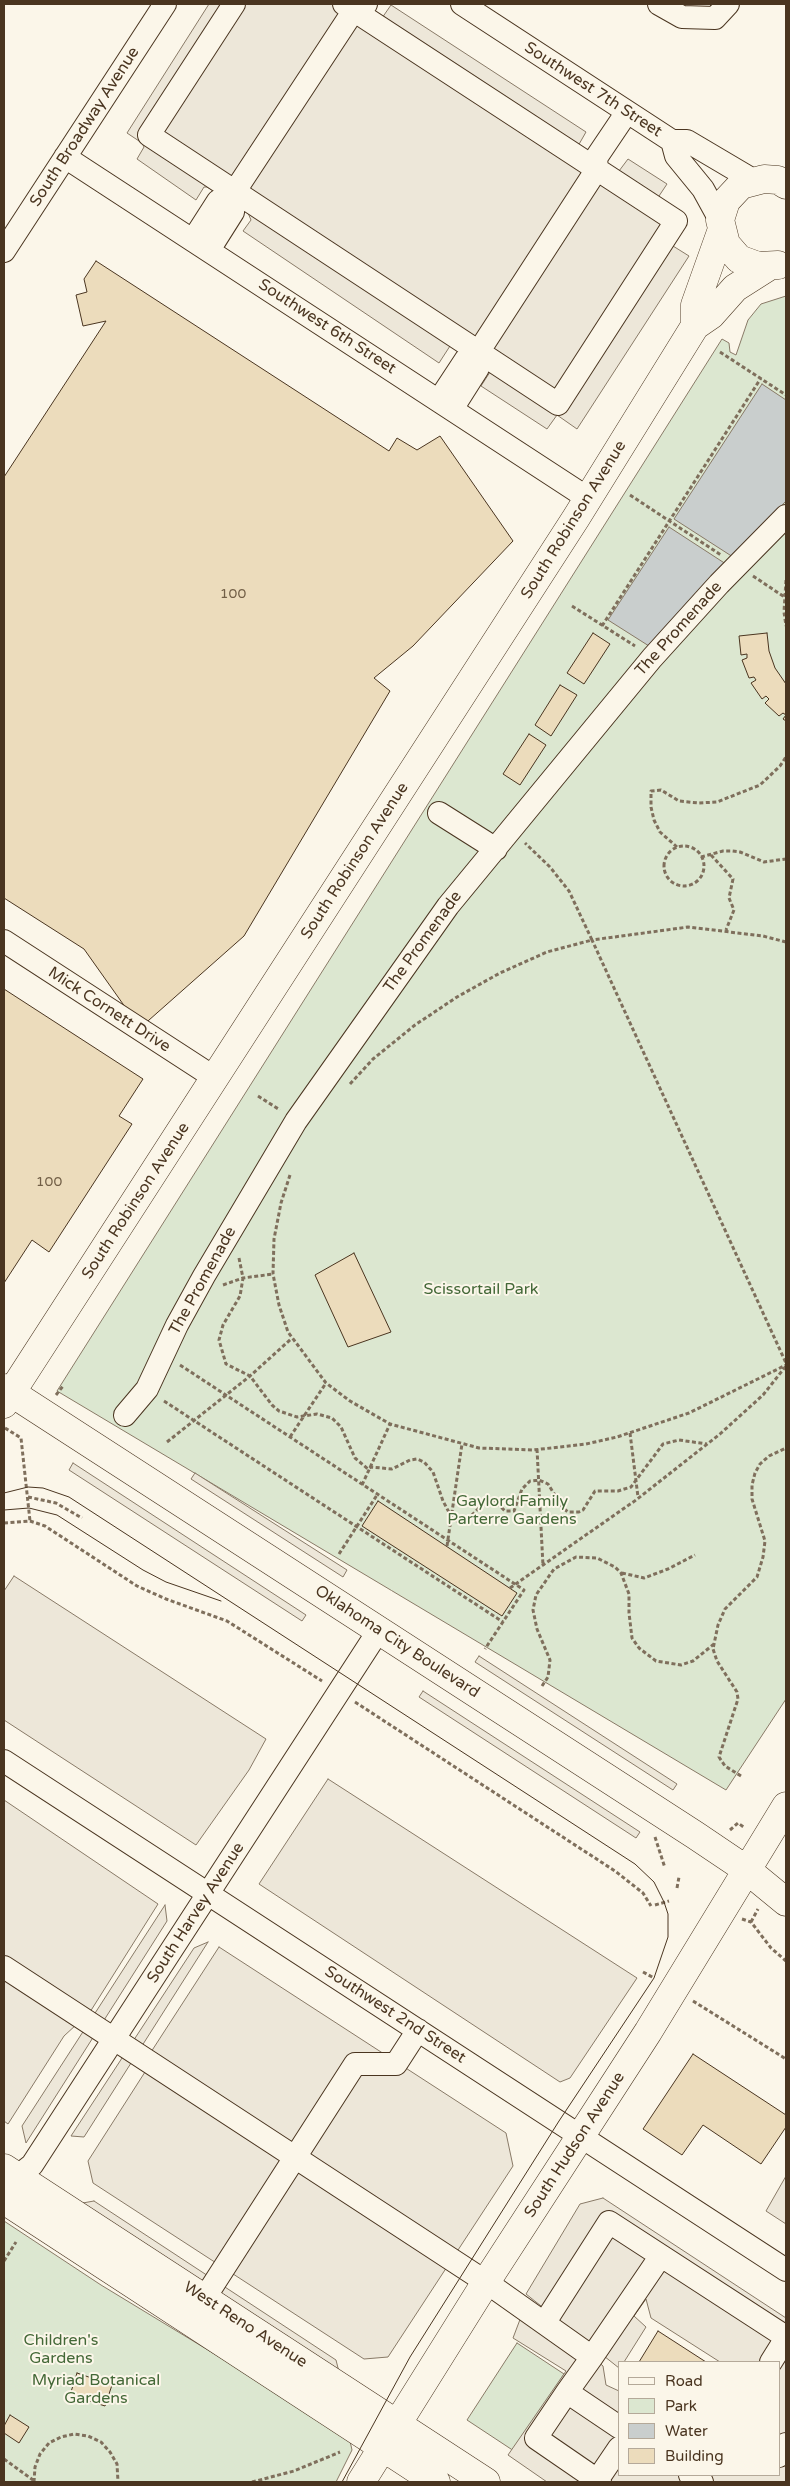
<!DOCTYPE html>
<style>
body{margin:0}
#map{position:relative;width:790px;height:2486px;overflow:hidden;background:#fbf6e9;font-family:"Varela Round",sans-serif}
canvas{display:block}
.frame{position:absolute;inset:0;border:5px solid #4a3520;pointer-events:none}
.legend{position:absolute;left:618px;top:2361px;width:162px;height:115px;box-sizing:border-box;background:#fbf6e9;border:1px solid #b4a999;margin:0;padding:6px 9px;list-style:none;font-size:15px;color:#4a3520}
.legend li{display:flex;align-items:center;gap:10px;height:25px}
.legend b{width:25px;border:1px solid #b4a999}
</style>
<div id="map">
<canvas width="790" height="2486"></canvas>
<div class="frame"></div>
<ul class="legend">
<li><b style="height:6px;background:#fbf6e9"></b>Road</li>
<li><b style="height:14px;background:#dce7d0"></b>Park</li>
<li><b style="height:14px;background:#c9cecd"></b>Water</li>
<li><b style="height:14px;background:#ecdcbc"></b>Building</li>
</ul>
</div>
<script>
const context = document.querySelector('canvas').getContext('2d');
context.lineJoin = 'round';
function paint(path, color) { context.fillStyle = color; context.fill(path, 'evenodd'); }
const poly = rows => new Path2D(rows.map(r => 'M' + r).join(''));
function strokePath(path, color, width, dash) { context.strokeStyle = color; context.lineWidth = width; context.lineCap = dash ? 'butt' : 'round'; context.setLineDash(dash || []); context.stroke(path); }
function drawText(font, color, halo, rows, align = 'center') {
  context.font = font + ' "Varela Round",sans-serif'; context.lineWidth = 4; context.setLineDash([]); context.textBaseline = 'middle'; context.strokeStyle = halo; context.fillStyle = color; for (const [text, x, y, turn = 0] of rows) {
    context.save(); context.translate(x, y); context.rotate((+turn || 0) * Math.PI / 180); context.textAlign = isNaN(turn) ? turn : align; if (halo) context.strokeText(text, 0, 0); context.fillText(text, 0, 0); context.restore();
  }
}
const green = poly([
 [786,296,786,1699,726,1790,57,1391,722,339,729,343,730,352,736,355,748,320,761,304,786,296],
 [4,2221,101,2285,315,2415,350,2441,352,2450,336,2482,4,2482,4,2221],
 [517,2343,564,2374,514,2451,467,2420,517,2343]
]);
const parking = poly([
 [209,4,358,4,382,18,391,5,586,132,578,146,619,171,628,159,667,184,659,196,673,246,689,256,577,429,557,415,547,429,481,386,490,372,450,346,439,363,243,231,251,220,248,213,207,187,204,187,196,200,137,159,144,147,142,143,127,133,209,4],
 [73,1463,306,1615,302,1621,69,1470,73,1463],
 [195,1473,347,1570,343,1577,191,1479,195,1473],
 [14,1576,266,1739,249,1770,196,1845,4,1720,4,1591,14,1576],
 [479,1656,677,1784,673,1790,475,1662,479,1656],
 [423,1691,640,1832,636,1838,419,1697,423,1691],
 [328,1779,637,1978,570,2078,560,2082,259,1884,328,1779],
 [4,1800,158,1904,90,2012,64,2036,8,2124,4,2121,4,1800],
 [165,1905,167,1921,26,2143,22,2126,165,1905],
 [208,1942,84,2137,71,2136,194,1948,208,1942],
 [219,1947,506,2133,513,2166,388,2357,364,2359,93,2183,88,2161,145,2072,151,2052,219,1947],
 [786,2176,786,2224,766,2211,786,2176],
 [603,2198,786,2318,786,2482,547,2482,508,2455,566,2371,513,2338,527,2301,603,2366,606,2385,619,2391,619,2475,779,2475,779,2362,720,2362,651,2318,646,2299,634,2316,646,2327,624,2362,619,2362,619,2368,526,2294,580,2204,603,2198],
 [94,2201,336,2360,340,2376,77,2204,94,2201]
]);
const water = poly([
 [762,384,786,400,786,501,733,557,674,519,762,384],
 [669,527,729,566,649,646,608,620,669,527]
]);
const building = poly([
 [96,261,389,451,397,438,417,450,440,436,513,541,413,646,374,678,390,691,244,936,140,1028,84,949,4,898,4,477,106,321,83,326,76,295,87,292,84,279,96,261],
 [593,633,610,644,584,684,567,673,593,633],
 [767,633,769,651,775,668,786,684,786,721,783,719,786,715,783,713,779,716,765,703,769,699,766,696,762,699,751,683,756,680,754,677,749,678,742,660,747,658,747,654,741,655,739,636,767,633],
 [560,685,577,695,551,736,535,725,560,685],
 [529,734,546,745,520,785,503,774,529,734],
 [4,989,143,1079,119,1116,132,1124,49,1252,32,1240,4,1283,4,989],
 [354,1253,391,1332,348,1347,315,1275,354,1253],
 [378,1501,517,1593,502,1616,362,1526,378,1501],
 [693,2054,786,2115,786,2127,761,2164,703,2125,682,2155,643,2129,693,2054],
 [658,2331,706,2362,639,2362,658,2331],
 [77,2373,112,2385,105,2406,70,2395,77,2373],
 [10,2415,29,2427,19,2443,4,2433,4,2426,10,2415]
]);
const path = poly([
 [720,352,786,395],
 [630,495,721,555],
 [753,576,786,598],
 [786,580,784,612,786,626],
 [572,606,635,646],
 [602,626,761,378],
 '664 866a20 20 0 1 1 40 0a20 20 0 1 1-40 0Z',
 [677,847,660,832,654,820,651,807,651,791,661,790,679,801,699,803,717,802,760,785,780,766,786,757],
 [711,855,733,879,729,898,734,910,726,930],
 [701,857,723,851,732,851,740,852,764,862,786,859],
 [786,942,763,936,688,927,592,940,786,1363],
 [350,1084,373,1059,415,1025,457,997,500,973,547,952,592,940,569,891,550,867,525,843],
 [258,1096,280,1110],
 [290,1175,281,1203,274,1239,273,1274,279,1305,288,1332,326,1383,350,1401,390,1424,479,1448,533,1450,586,1444,617,1437,689,1413,786,1365],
 [239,1258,243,1278,240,1296,223,1325,219,1340,226,1364,250,1376,272,1405,279,1411,297,1417,317,1414,332,1418,341,1427,355,1458,368,1469,371,1467,392,1469,410,1460,417,1459,424,1462,433,1472,443,1501,452,1518,457,1521,469,1518,487,1500,495,1501,505,1511,514,1511,522,1489,530,1481,539,1480,548,1484,563,1508,568,1512,579,1512,583,1510,595,1491,618,1491,631,1487,663,1444,679,1440,707,1444],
 [223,1285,243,1278,273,1274],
 [180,1365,524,1590,485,1649],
 [56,1395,63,1386],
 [164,1401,503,1622],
 [5,1428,21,1438,30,1521],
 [630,1433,638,1497],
 [290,1437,326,1383],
 [167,1442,250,1376,291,1339],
 [537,1449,543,1566],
 [362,1485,390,1424],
 [28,1497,56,1503,82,1518],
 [4,1523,30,1521,45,1526,137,1586,166,1599,227,1621,322,1681],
 [447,1546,462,1444],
 [339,1554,377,1495],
 [622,1573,644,1578,668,1569,695,1555],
 [510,1588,636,1500,720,1434,763,1395,786,1366],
 [542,1686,548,1677,550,1660,537,1629,533,1610,536,1595,554,1569,576,1557,597,1558,615,1567,621,1573,629,1594,629,1613,632,1638,639,1648,656,1661,681,1665,693,1661,714,1644],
 [355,1702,615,1871,643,1893,651,1906],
 [741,1776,725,1766,719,1757,738,1699,737,1692,717,1661,713,1649,718,1625,725,1609,757,1577,763,1557,765,1541,752,1499,752,1485,755,1473,760,1464,769,1456,786,1448],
 [730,1830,738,1823,745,1828],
 [655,1837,665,1868],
 [677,1888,679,1877],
 [655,1905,669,1901],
 [742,1919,751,1922,771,1948,786,1961],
 [751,1922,758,1909],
 [643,1972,654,1978],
 [693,2001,786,2059],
 [4,2261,16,2242],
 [4,2459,33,2480],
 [34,2482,35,2467,40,2454,49,2443,61,2437,74,2434,88,2436,101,2442,110,2452,117,2464,118,2482],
 [252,2482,294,2471,340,2452]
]);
const minor = poly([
 [234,4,149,135,558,404,676,221,344,4],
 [462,4,672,141,676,156,703,189,720,220],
 [659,4,682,17,715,18,728,4],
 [672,141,687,141,753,180],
 [65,157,589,499],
 [193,240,218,201,235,191,354,10,366,4],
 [209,250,233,212,235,191],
 [4,251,165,4],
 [439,400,466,359,479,351,597,169,596,158,627,112],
 [452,409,478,368,479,351],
 [439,813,496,849],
 [4,941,215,1078],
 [125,1415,147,1389,177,1325,204,1276,296,1121,448,906,652,658,719,584,786,516],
 [4,1761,786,2270],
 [4,1967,486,2282,592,2357,567,2392,619,2427],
 [5,2186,32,2165,379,1630],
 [204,2299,355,2064,396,2064,418,2030],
 [545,2322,609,2222,786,2337],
 [592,2357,660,2257],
 [771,2362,786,2338],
 [567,2392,536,2438,600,2482],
 [779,2456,786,2444],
 [690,2475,702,2482],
 [596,2482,619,2448]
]);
const major = poly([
 [778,265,758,266,739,259,726,244,720,220,726,201,741,185,764,179,778,180,786,185],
 [695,326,695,305,721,232],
 [4,1388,695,1835,747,1870,786,1902],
 [4,1404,576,518,695,326,711,315,735,288,768,267],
 [4,2168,486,2482],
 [4,2200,436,2482],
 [361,2482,486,2282,648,2032,786,1806]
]);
const tram = poly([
 [4,1493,28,1487,43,1488,69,1497,635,1864,654,1882,664,1902,668,1914,668,1937,654,1978,559,2121,410,2357,342,2482],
 [4,1510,29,1508,57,1515,143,1570,166,1582,221,1601]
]);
const numberNames = [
 ["100",233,594],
 ["100",49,1182]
];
const streetNames = [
 ["Southwest 7th Street",593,90,33],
 ["South Broadway Avenue",85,127,-57],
 ["Southwest 6th Street",327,327,33],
 ["South Robinson Avenue",574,520,-58],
 ["The Promenade",679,629,-48],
 ["South Robinson Avenue",355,861,-57],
 ["The Promenade",423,942,-54],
 ["Mick Cornett Drive",109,1010,33],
 ["South Robinson Avenue",136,1201,-57],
 ["The Promenade",203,1281,-61],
 ["Oklahoma City Boulevard",397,1642,33],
 ["South Harvey Avenue",196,1913,-57],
 ["Southwest 2nd Street",395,2015,33],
 ["South Hudson Avenue",575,2145,-57],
 ["West Reno Avenue",245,2325,33]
];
const parkNames = [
 ["Scissortail Park",481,1290],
 ["Gaylord Family",512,1502],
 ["Parterre Gardens",512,1520],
 ["Children's",61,2341],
 ["Gardens",61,2359],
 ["Myriad Botanical",96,2381],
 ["Gardens",96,2399]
];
paint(green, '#dce7d0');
strokePath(green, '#887966', 1);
paint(parking, '#ede7d9');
strokePath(parking, '#887966', 1);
paint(water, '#c9cecd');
strokePath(water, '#887966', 1);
paint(building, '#ecdcbc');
strokePath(building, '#4a3520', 1);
strokePath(minor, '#4a3520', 24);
strokePath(major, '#4a3520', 29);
strokePath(path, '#7f6f5c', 3, [4, 2.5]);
strokePath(minor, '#fbf6e9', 22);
strokePath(major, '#fbf6e9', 28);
strokePath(tram, '#4a3520', 1);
drawText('14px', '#725f47', null, numberNames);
drawText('16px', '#4a3520', '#fbf6e9', streetNames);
drawText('16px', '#436837', '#fbf6e9', parkNames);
</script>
